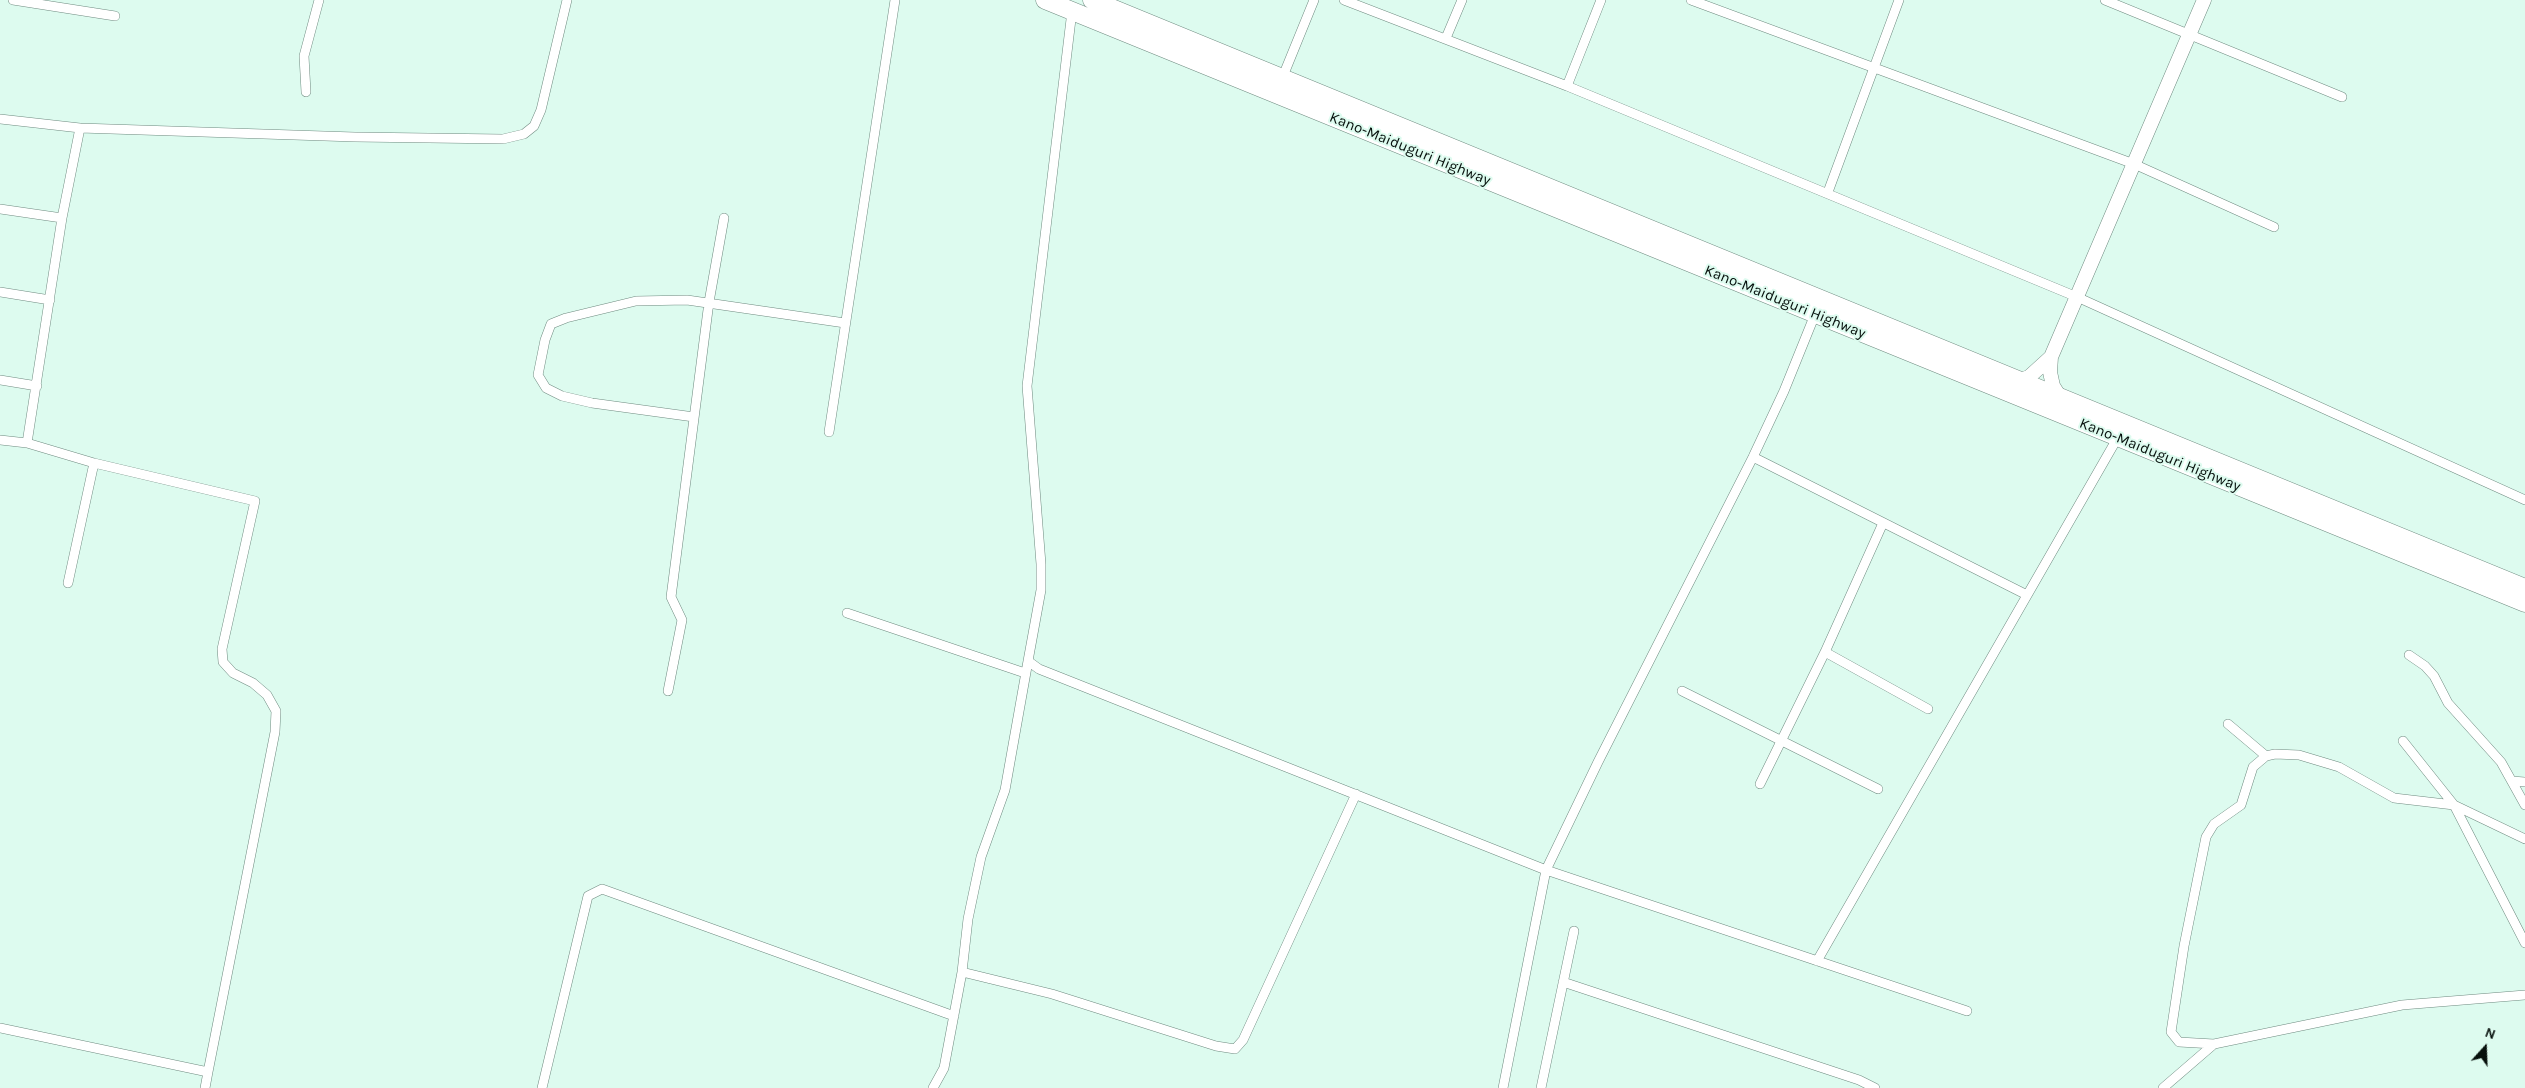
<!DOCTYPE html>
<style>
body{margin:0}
#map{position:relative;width:2525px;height:1088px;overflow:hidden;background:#ddfbef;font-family:Karla,sans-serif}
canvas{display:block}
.north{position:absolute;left:2460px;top:1023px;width:50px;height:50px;-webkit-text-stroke:4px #ddfbef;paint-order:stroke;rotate:20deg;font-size:14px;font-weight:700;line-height:20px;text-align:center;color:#06100c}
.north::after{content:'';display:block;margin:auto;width:18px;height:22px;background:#06100c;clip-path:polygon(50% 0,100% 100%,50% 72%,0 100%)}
</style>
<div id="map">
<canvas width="2525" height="1088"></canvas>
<div class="north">N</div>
</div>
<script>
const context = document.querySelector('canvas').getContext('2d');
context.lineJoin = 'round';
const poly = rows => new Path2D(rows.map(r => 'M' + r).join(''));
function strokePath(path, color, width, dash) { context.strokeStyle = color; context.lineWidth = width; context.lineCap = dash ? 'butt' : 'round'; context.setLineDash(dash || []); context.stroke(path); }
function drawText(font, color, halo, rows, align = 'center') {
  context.font = font + ' Karla,sans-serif'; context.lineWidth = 4; context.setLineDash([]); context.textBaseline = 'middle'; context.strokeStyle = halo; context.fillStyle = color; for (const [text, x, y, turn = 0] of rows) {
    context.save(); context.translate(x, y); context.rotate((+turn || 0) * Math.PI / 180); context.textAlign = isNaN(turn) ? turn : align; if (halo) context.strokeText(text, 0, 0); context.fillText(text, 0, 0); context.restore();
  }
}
const street = poly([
 [13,0,115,16],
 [1344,0,1567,86,2077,297,2525,500],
 [1691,0,2134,164,2274,227],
 [2105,0,2342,97],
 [1072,11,1027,386,1041,564,1041,590,1028,661,1039,669,1546,870,1967,1011],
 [1446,38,1462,0],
 [1281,81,1314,0],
 [1567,86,1601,0],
 [306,92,304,56,319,0],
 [0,119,80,128,355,137,503,139,524,134,534,126,541,110,567,0],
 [1828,192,1899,0],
 [0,209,62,218],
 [0,292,50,300],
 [0,380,37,386],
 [694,417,592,403,562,396,546,388,538,375,545,340,551,324,566,318,636,301,687,300,845,323],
 [829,432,895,0],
 [0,440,27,443,94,463,255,501,222,649,223,662,233,673,253,683,267,695,276,711,275,732,208,1072],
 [27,443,62,218,80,128],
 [1753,457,2027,595],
 [68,583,94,463],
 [847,613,1025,673],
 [1825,652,1928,709],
 [2409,655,2425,666,2434,676,2448,703,2501,762,2525,805],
 [668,691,682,620,671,597,709,302,724,218],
 [1682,691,1878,789],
 [2228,724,2266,756],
 [2403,741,2454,805,2525,943],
 [2512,781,2525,782],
 [1760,784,1825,652,1883,523],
 [2525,839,2454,805,2394,798,2339,767,2299,755,2275,754,2266,756,2253,767,2241,805,2214,824,2206,837,2184,946,2171,1032,2179,1042,2214,1044,2402,1005,2525,995],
 [1817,961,2118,437],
 [962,972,1052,994,1216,1046,1235,1049,1243,1040,1356,794],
 [1563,982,1859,1080,1875,1088],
 [0,1028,208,1072,205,1088],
 [542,1088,588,896,602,889,954,1016],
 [933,1088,944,1068,962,972,968,919,981,857,1005,790,1028,661],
 [1503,1088,1546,870,1598,762,1753,457,1784,391,1816,312],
 [1541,1088,1574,931],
 [2163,1088,2214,1044]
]);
const secondary = poly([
 [2017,381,2029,377,2051,357],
 [2061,399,2053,386,2050,372,2051,357,2204,0]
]);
const highway = poly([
 [1045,0,2525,603],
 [1092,0,2525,588]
]);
const streetNames = [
 ["Kano-Maiduguri Highway",1410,149,22],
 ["Kano-Maiduguri Highway",1785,302,22],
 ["Kano-Maiduguri Highway",2160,455,22]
];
strokePath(street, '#6f8b80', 10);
strokePath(secondary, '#6f8b80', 15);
strokePath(highway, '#6f8b80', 19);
strokePath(street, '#fff', 9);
strokePath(secondary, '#fff', 14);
strokePath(highway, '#fff', 18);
drawText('15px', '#06100c', '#ddfbef', streetNames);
</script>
